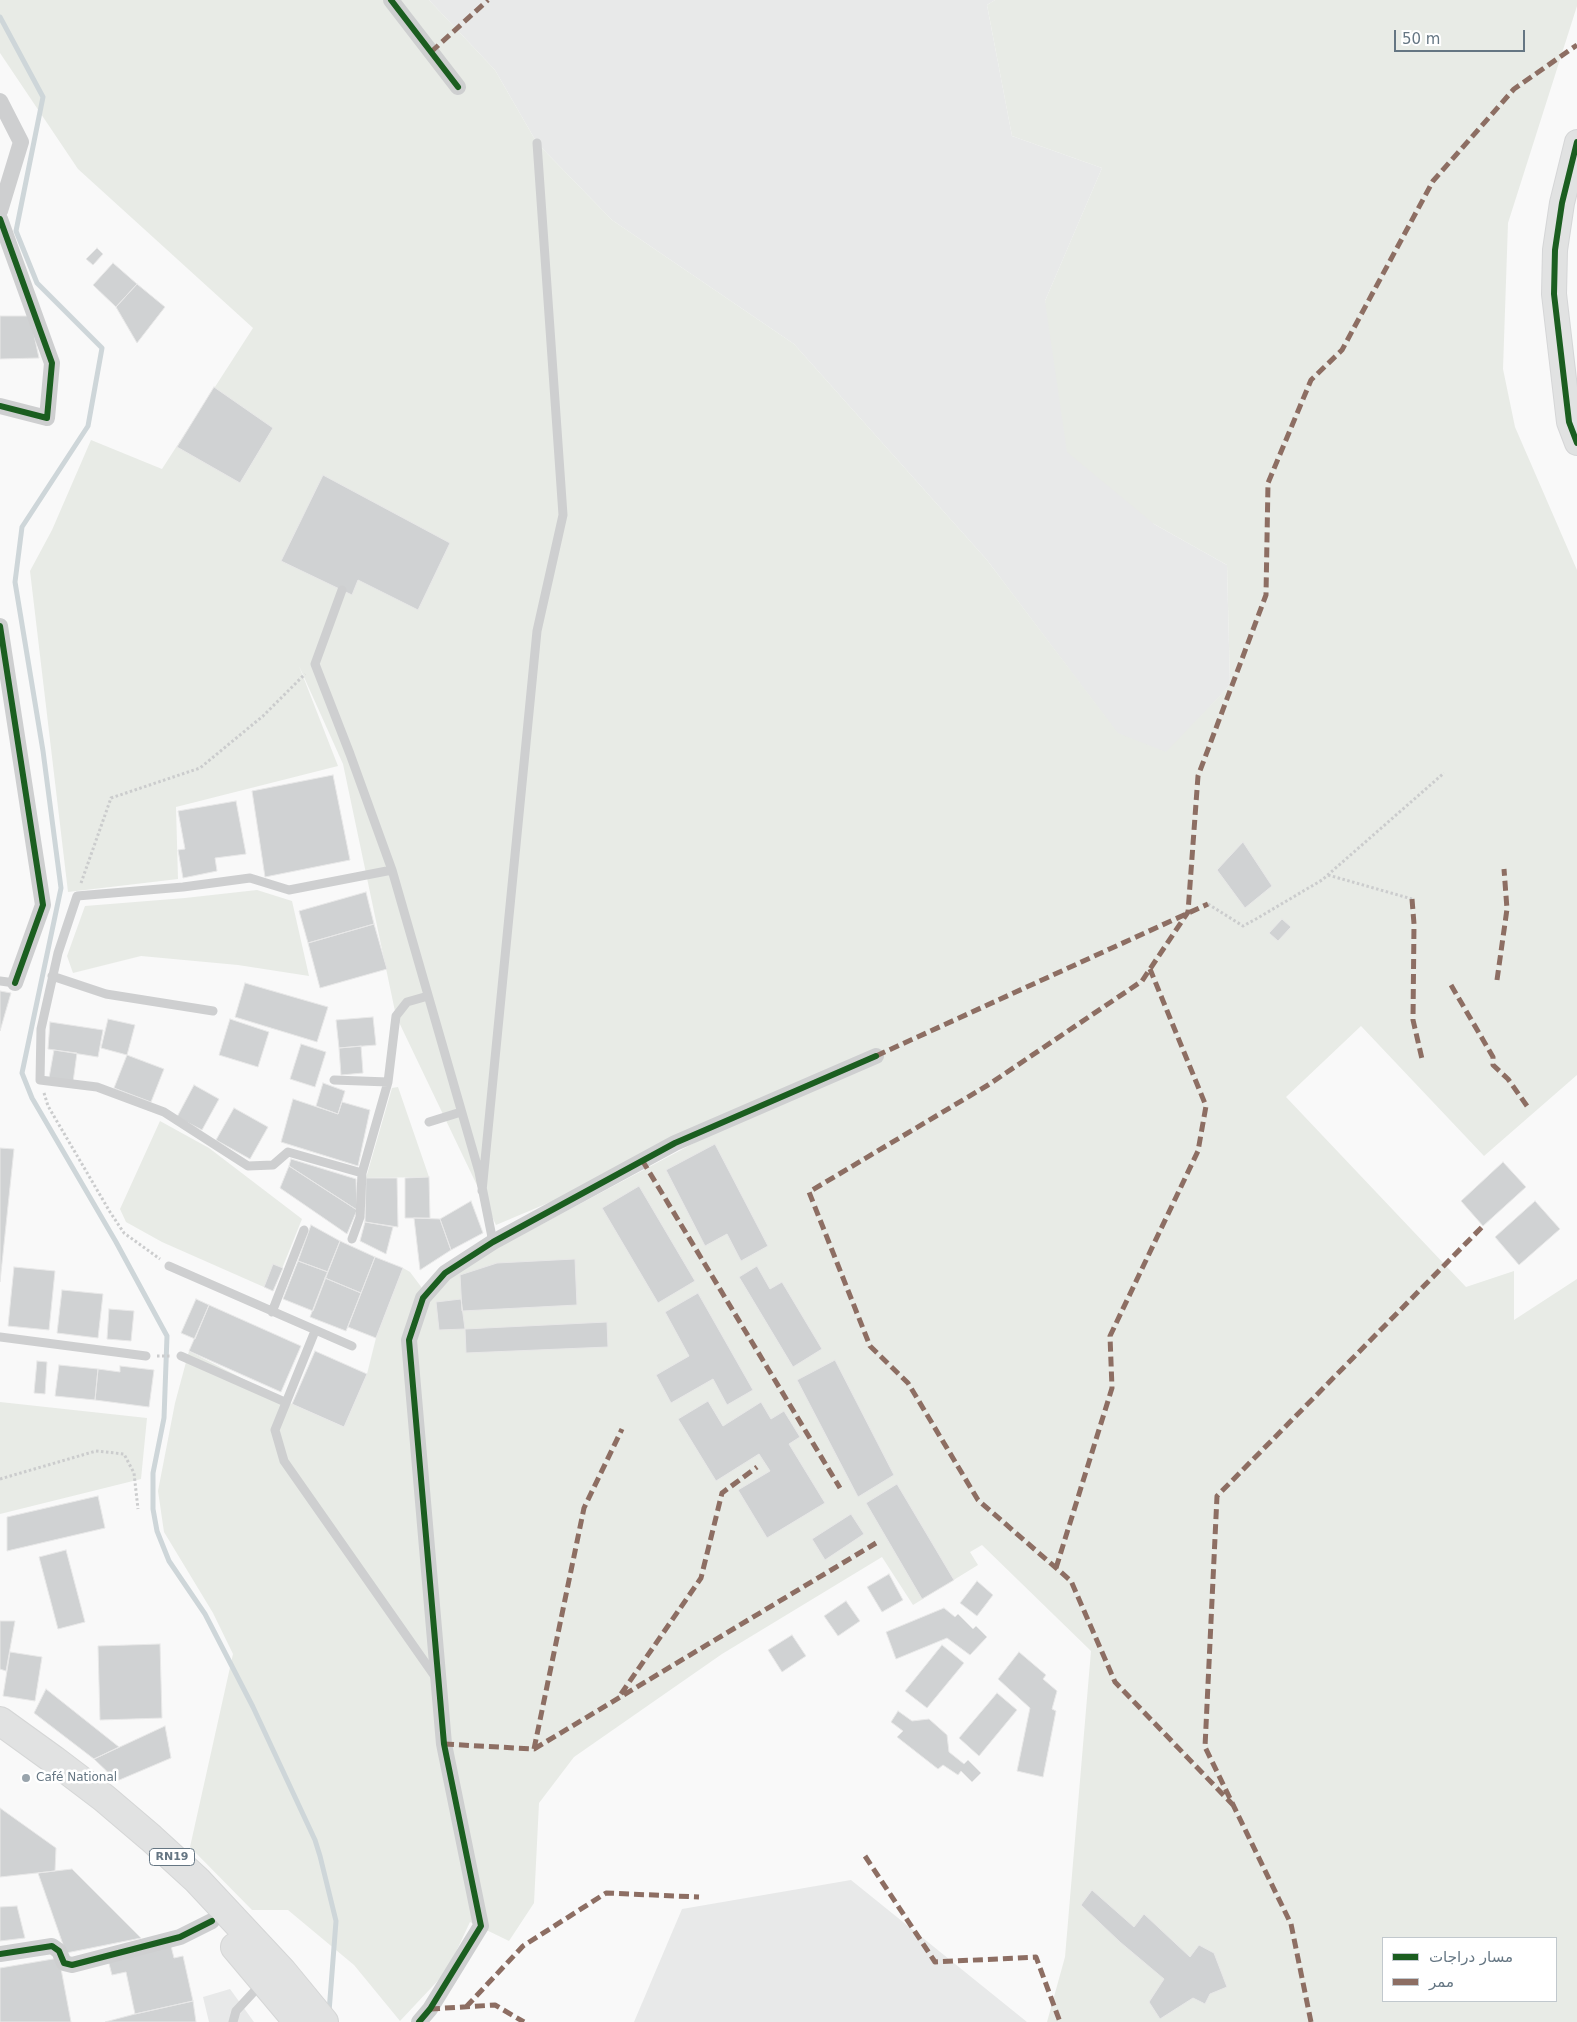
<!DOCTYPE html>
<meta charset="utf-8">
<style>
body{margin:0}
#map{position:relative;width:1577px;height:2022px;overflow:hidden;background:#f9f9f9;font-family:"DejaVu Sans","Noto Sans Arabic",sans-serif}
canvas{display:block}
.legend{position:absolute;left:1382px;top:1937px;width:175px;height:65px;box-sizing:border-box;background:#fff;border:1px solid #c1c8cd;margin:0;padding:6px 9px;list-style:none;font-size:15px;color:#657683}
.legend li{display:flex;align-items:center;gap:10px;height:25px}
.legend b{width:25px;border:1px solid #c1c8cd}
.scale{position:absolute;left:1394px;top:30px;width:131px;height:22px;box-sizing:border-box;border:2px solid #657683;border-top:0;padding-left:6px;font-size:15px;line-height:18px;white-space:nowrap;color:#657683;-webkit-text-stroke:4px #fff;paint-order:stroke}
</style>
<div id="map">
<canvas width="1577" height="2022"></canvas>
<ul class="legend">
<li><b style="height:6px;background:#1b5e20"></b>مسار دراجات</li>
<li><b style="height:6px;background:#8d6e63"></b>ممر</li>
</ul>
<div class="scale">50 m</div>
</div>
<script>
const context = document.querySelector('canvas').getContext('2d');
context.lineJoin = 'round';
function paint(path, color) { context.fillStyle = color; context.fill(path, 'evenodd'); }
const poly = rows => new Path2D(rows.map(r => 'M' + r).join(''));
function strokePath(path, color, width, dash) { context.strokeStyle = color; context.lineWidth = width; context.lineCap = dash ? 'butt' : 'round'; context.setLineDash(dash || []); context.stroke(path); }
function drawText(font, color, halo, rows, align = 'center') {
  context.font = font + ' "DejaVu Sans",sans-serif'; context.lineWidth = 5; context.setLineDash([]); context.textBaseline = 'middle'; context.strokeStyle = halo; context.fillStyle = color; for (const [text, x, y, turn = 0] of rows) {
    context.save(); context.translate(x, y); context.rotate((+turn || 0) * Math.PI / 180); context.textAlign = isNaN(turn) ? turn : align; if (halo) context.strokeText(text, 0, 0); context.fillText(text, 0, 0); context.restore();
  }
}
const built = poly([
 [429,0,995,0,987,5,1012,136,1102,168,1045,301,1154,524,1227,565,1230,685,1167,753,1118,734,987,560,794,344,612,220,537,143,495,70],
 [851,1880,1027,2022,634,2022,682,1909],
 [230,1989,254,2022,209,2022,203,1997]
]);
const green = poly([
 [0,0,429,0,495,70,537,143,612,220,794,344,987,560,1118,733,1166,752,1230,685,1227,565,1154,524,1067,452,1045,301,1102,168,1012,136,987,5,995,0,1577,0,1577,6,1508,223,1503,369,1515,427,1577,570,1577,1075,1484,1156,1361,1026,1286,1097,1466,1287,1514,1271,1514,1320,1577,1279,1577,2022,1047,2022,1065,1957,1091,1651,982,1545,970,1552,978,1565,913,1605,882,1557,722,1654,574,1757,539,1803,534,1903,509,1941,470,1922,447,1971,400,2021,354,1965,288,1910,252,1910,190,1847,233,1654,213,1613,164,1532,158,1491,175,1403,189,1351,292,1404,344,1427,367,1374,376,1338,403,1268,410,1272,422,1288,711,1134,496,1225,396,1016,343,764,299,666,338,766,176,807,178,879,68,892,30,571,52,530,91,440,162,469,253,328,78,169,0,53],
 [1383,1938,1556,1938,1556,2001,1383,2001],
 [257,890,292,901,309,976,238,965,141,956,73,973,67,956,85,906,185,898],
 [398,1087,429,1177,366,1178,392,1088],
 [160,1121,209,1148,302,1219,273,1291,162,1242,126,1222,120,1209],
 [0,1402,147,1418,141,1479,0,1514]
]);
const stream = poly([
 [0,17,43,97,16,231,37,283,102,348,88,426,22,527,15,582,43,751,61,888,22,1073,32,1098,116,1242,167,1336,164,1418,153,1473,153,1509,157,1531,169,1561,205,1614,253,1707,315,1840,320,1856,336,1921,329,2012]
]);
const building = poly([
 [97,248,103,254,93,265,86,259,97,248],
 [113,263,137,284,116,307,93,285,113,263],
 [137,284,165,307,137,343,116,307,137,284],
 [0,316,30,316,39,358,0,359,0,316],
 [214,387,273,428,240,483,177,447,214,387],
 [323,475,450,543,418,610,358,580,352,595,281,561,323,475],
 [333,775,350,860,265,877,252,791,333,775],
 [236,801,246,854,215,858,217,871,183,878,178,850,185,849,178,811,236,801],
 [1243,842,1272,886,1245,908,1217,870,1243,842],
 [366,892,374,924,308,943,299,911,366,892],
 [1282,919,1291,927,1278,941,1269,933,1282,919],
 [374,924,387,969,320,988,308,943,374,924],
 [245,983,328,1007,317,1042,235,1017,245,983],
 [0,991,11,993,0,1031,0,991],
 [373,1017,376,1045,339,1048,336,1020,373,1017],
 [108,1019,135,1025,127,1055,101,1048,108,1019],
 [230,1019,269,1032,258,1067,219,1055,230,1019],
 [50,1022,103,1030,98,1057,48,1049,50,1022],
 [301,1044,326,1052,315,1087,290,1079,301,1044],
 [361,1046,363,1073,341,1075,339,1048,361,1046],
 [54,1050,77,1053,73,1082,49,1078,54,1050],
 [127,1055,164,1069,151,1102,114,1088,127,1055],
 [323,1083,345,1091,338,1114,316,1106,323,1083],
 [194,1085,219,1099,202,1130,177,1117,194,1085],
 [293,1099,338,1114,342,1102,370,1110,358,1166,281,1142,293,1099],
 [234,1108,268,1127,250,1159,216,1140,234,1108],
 [715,1144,768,1246,741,1261,727,1234,705,1246,666,1170,715,1144],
 [0,1148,14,1149,0,1282,0,1148],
 [291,1159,356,1179,357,1210,289,1166,291,1159],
 [1503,1162,1526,1187,1483,1226,1461,1201,1503,1162],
 [289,1166,357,1210,347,1234,280,1188,289,1166],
 [429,1177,430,1218,405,1218,405,1178,429,1177],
 [366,1178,397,1178,398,1227,365,1222,366,1178],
 [639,1186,695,1281,658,1303,602,1208,639,1186],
 [471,1201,483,1233,451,1250,440,1219,471,1201],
 [1535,1201,1560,1229,1519,1265,1495,1237,1535,1201],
 [414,1218,440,1219,451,1250,420,1270,414,1218],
 [365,1222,393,1227,386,1254,360,1241,365,1222],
 [311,1225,340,1241,328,1272,298,1261,311,1225],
 [340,1241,375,1257,361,1293,325,1278,340,1241],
 [375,1257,403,1268,376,1338,348,1327,375,1257],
 [575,1259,577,1305,462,1311,460,1275,497,1263,575,1259],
 [298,1261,328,1272,313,1311,283,1299,298,1261],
 [273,1264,283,1268,273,1291,264,1287,273,1264],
 [757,1266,770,1289,782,1282,822,1349,793,1367,739,1277,757,1266],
 [14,1267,55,1271,49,1330,8,1326,14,1267],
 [325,1278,361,1293,346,1331,310,1317,325,1278],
 [62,1290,103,1294,98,1338,57,1333,62,1290],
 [698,1293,753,1390,727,1405,713,1379,671,1403,656,1375,689,1356,665,1312,698,1293],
 [196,1299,209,1305,195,1339,181,1333,196,1299],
 [461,1299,465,1329,439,1330,436,1302,461,1299],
 [209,1305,301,1346,281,1392,189,1351,209,1305],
 [109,1309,134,1311,131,1341,107,1339,109,1309],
 [607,1322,608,1347,466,1353,465,1329,607,1322],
 [315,1351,367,1374,344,1427,292,1404,315,1351],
 [835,1360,894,1475,858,1497,797,1380,835,1360],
 [37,1361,47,1362,45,1394,34,1393,37,1361],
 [59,1365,98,1369,95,1400,55,1396,59,1365],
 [120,1366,154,1370,149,1407,95,1400,98,1369,120,1372,120,1366],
 [708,1401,723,1426,761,1402,771,1419,784,1411,800,1437,789,1444,825,1503,767,1538,738,1490,770,1471,759,1454,716,1481,678,1419,708,1401],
 [897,1484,954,1580,922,1599,866,1503,897,1484],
 [98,1496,105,1528,7,1551,7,1517,98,1496],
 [851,1514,864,1534,825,1560,812,1539,851,1514],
 [66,1550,85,1622,58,1629,39,1557,66,1550],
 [889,1574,903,1600,882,1612,867,1587,889,1574],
 [977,1581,993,1595,977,1616,960,1603,977,1581],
 [846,1601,860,1621,838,1636,824,1616,846,1601],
 [944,1608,955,1617,958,1614,973,1629,976,1626,987,1637,970,1655,947,1638,896,1659,886,1632,944,1608],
 [0,1621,15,1621,6,1671,0,1669,0,1621],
 [792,1635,806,1656,782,1672,768,1650,792,1635],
 [160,1644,162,1718,100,1720,98,1646,160,1644],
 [942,1645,964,1663,927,1708,905,1691,942,1645],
 [10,1652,42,1657,35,1701,3,1696,10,1652],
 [1019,1652,1046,1675,1043,1679,1057,1691,1052,1709,1056,1711,1043,1777,1017,1771,1030,1708,998,1679,1019,1652],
 [46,1689,119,1747,94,1759,34,1713,46,1689],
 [997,1693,1017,1710,979,1756,959,1738,997,1693],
 [898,1711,912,1721,929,1719,947,1735,949,1752,964,1764,968,1760,981,1773,972,1782,961,1771,958,1775,943,1765,938,1769,897,1737,903,1731,891,1722,898,1711],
 [165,1726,171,1758,117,1781,94,1759,165,1726],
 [0,1808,56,1848,55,1871,0,1877,0,1808],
 [72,1869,141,1938,66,1953,38,1873,72,1869],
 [1092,1890,1134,1927,1144,1914,1190,1957,1199,1945,1214,1953,1227,1987,1210,1994,1205,2004,1193,1998,1160,2019,1149,2002,1164,1979,1120,1942,1081,1905,1092,1890],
 [17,1906,25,1938,0,1941,0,1907,17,1906],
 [171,1946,174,1958,183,1956,193,2001,135,2014,126,1972,112,1975,108,1960,171,1946],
 [59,1958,71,2022,0,2022,0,1968,59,1958],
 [193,2001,196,2022,105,2022,135,2014,193,2001]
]);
const path = poly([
 [1328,875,1412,899],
 [81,883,111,798,200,768,263,716,305,674],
 [1208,904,1243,926,1256,919,1322,880,1444,773],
 [44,1093,48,1106,110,1212,124,1233,160,1259],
 [157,1356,170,1356],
 [0,1479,96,1451,124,1454,134,1473,138,1509]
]);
const lane = poly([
 [342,590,315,664,350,754,392,870,479,1172,493,1242],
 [52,976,106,994,213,1011],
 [0,981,15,983],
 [334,1080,388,1082],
 [429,1122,461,1112],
 [362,1173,388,1082,396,1016,407,1002,428,996],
 [482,1191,537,631,563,515,537,143],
 [352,1239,360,1217,362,1173,288,1152,273,1165,248,1166,164,1112,97,1087,40,1080,41,1029,58,953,77,896,183,887,250,878,289,890,392,870],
 [169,1266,352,1346],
 [272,1312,304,1230],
 [315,1331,275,1430,284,1461,436,1678],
 [0,1337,146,1356],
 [181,1356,285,1402],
 [233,2022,236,2011,261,1984]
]);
const street = poly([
 [391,0,458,87],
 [0,101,21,142,0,211],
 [0,219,52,363,47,418,0,406],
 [0,626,43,905,15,983],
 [0,1954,52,1946,59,1951,64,1963,72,1965,180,1937,212,1921],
 [419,2022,430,2009,481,1926,444,1744,409,1340,423,1298,445,1273,493,1242,675,1143,876,1056]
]);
const secondary = poly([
 [1577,142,1562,203,1555,250,1554,294,1569,422,1577,443]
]);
const highway = poly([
 [0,1721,54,1760,104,1798,151,1838,197,1880,282,1971,324,2022],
 [235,1947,298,2022]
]);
const quiet = poly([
 [431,52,488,0],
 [1412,899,1414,924,1413,1020,1422,1059],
 [1497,980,1507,909,1504,869],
 [1451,985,1493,1057,1493,1065,1508,1079,1527,1106],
 [876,1056,1208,904],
 [642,1160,840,1488],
 [1056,1568,1112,1388,1110,1336,1198,1151,1206,1106,1150,969],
 [621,1694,701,1578,722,1493,757,1467],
 [444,1744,534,1749,584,1508,622,1429],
 [534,1749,876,1543],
 [1234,1806,1115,1682,1071,1581,978,1500,908,1383,870,1346,809,1192,988,1085,1142,981,1188,912,1198,776,1266,595,1268,483,1311,380,1342,350,1433,181,1514,89,1577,45],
 [865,1856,935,1962,1036,1957,1060,2022],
 [466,2007,523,1946,606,1893,699,1897],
 [430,2009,495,2005,524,2022],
 [1311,2022,1291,1924,1205,1747,1217,1496,1483,1226]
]);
const cycleway = poly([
 [391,0,458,87],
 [1577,142,1562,203,1555,250,1554,294,1569,422,1577,443],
 [0,219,52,363,47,418,0,406],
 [0,626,43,905,15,983],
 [0,1954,52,1946,59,1951,64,1963,72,1965,180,1937,212,1921],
 [419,2022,430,2009,481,1926,444,1744,409,1340,423,1298,445,1273,493,1242,675,1143,876,1056]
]);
const markers = [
 [26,1778,5,"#99a4ac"]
];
const shields = [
 [172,1857,45]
];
const shieldNames = [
 ["RN19",172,1857]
];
const poiNames = [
 ["Café National",36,1778]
];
paint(built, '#e8e9e9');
paint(green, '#e8ebe6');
strokePath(stream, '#ced6d9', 5);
paint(building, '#d0d2d3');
strokePath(building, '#e8e8e8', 1);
strokePath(secondary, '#d5d6d7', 26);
strokePath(highway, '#d5d6d6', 30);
strokePath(path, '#cbcccd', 3, [2.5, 2.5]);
strokePath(lane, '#cecfd0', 9);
strokePath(street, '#cecfd0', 16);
strokePath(secondary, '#e1e2e2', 24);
strokePath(highway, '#e1e2e2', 28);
strokePath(quiet, '#8d6e63', 5, [10, 5]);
strokePath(cycleway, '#1b5e20', 6);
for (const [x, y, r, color] of markers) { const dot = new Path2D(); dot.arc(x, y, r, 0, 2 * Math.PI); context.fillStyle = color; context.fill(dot); strokePath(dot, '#fff', 2); }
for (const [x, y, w] of shields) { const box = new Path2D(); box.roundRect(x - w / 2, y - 8.5, w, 17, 4); context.fillStyle = '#fff'; context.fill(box); strokePath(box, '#657683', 1); }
drawText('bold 11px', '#657683', null, shieldNames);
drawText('12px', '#657683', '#fff', poiNames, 'left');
</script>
